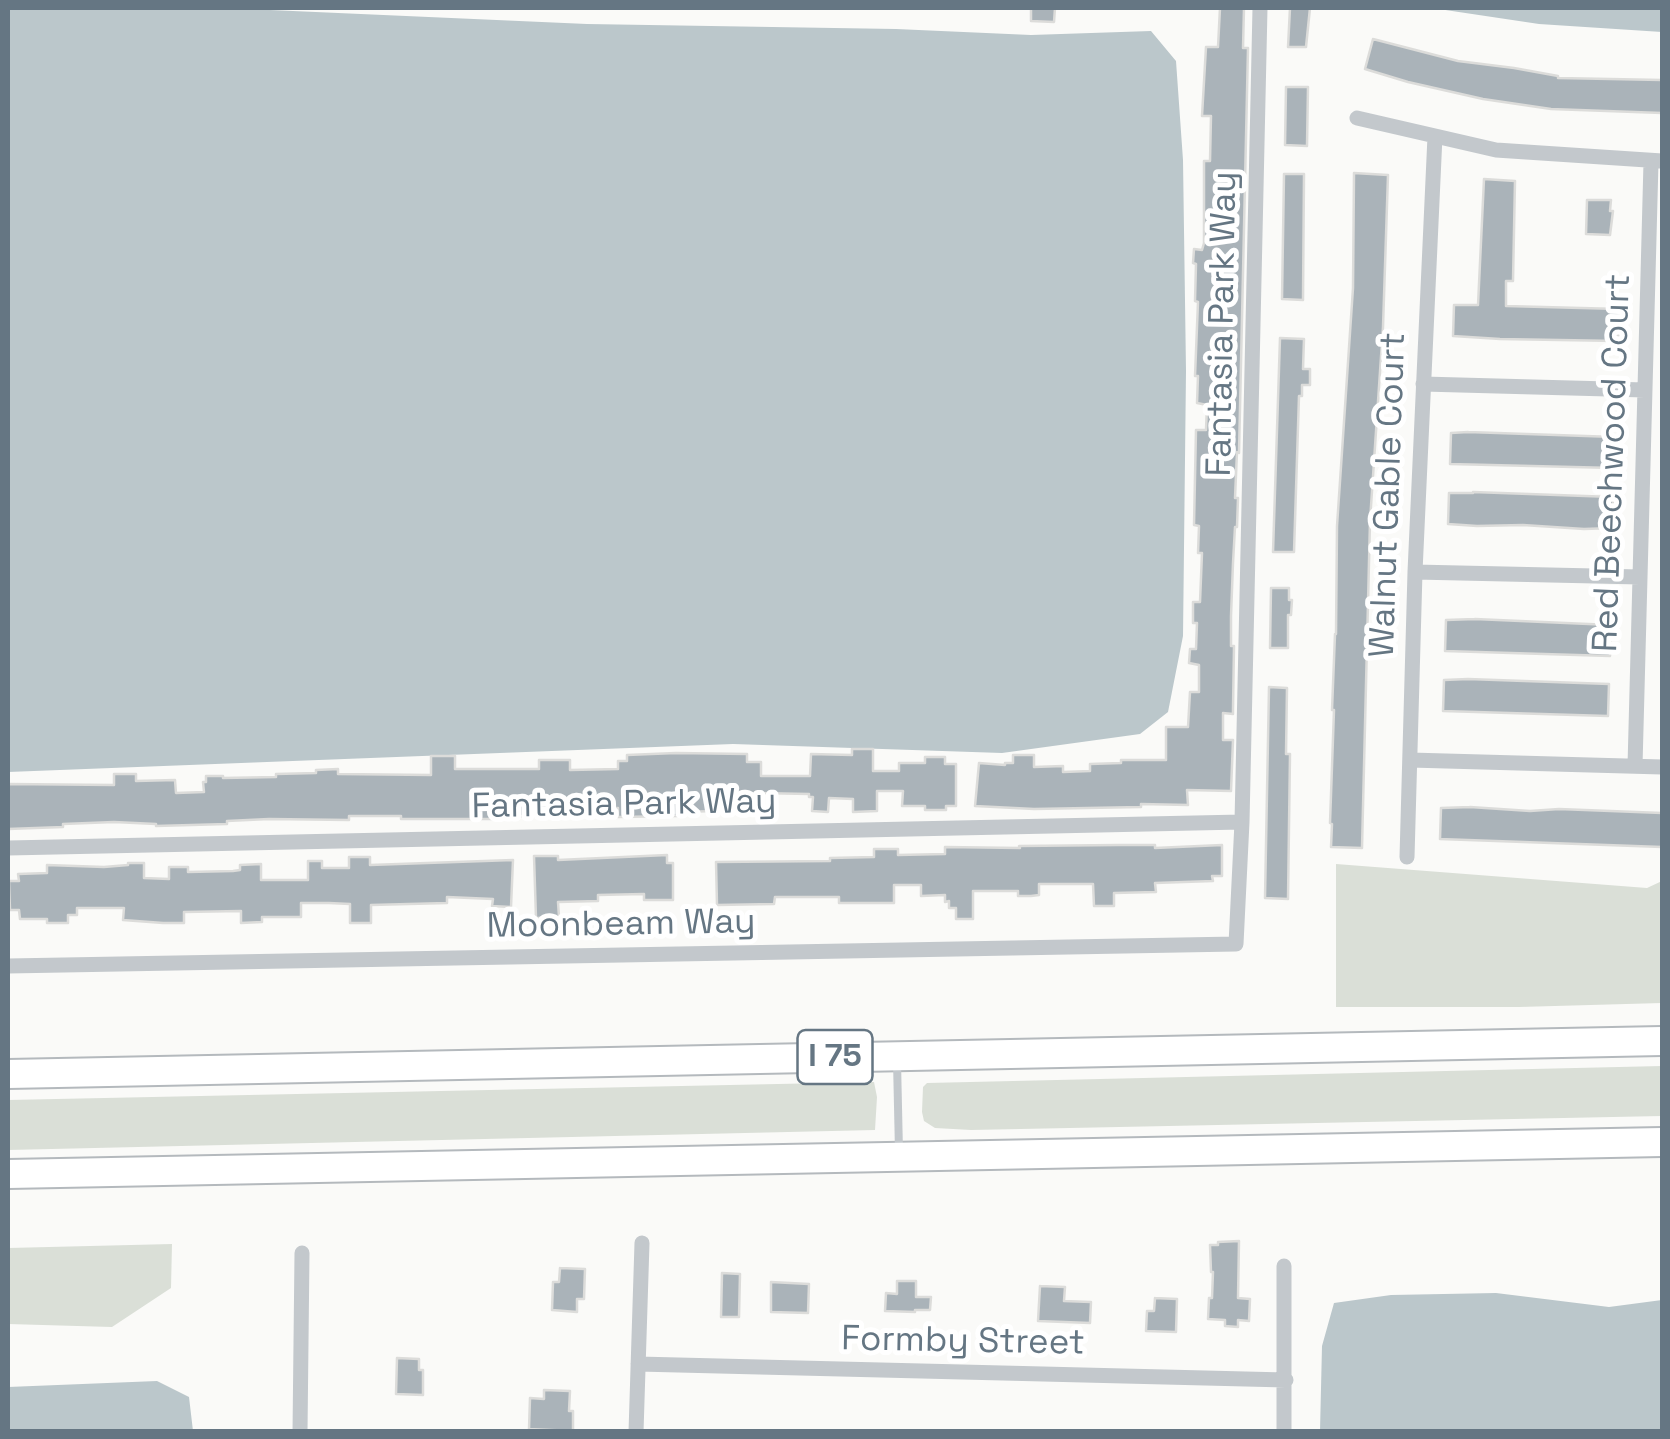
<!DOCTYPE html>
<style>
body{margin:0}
#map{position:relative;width:1670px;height:1439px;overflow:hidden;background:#fafaf8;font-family:"Space Grotesk",sans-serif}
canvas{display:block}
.frame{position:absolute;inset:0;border:10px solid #657683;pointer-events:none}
</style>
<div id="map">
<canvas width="1670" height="1439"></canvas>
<div class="frame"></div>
</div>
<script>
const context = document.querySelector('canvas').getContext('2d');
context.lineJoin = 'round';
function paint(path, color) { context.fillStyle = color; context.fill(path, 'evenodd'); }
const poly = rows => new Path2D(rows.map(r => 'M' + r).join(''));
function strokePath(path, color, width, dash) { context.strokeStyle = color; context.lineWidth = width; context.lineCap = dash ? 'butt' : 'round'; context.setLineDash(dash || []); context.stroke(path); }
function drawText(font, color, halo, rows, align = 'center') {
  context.font = font + ' "Space Grotesk",sans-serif'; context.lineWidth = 10; context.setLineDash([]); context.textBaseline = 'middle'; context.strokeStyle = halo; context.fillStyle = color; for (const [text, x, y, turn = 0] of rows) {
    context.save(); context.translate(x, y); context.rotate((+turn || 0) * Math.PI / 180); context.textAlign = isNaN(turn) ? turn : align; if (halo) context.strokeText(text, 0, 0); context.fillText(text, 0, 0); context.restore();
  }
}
const green = poly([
 [1336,864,1647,888,1662,881,1662,1003,1519,1007,1336,1007],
 [1662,1066,1662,1116,971,1130,935,1128,924,1121,922,1112,923,1087,927,1083],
 [874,1082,877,1097,875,1130,8,1150,8,1100],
 [172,1244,171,1288,112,1327,8,1324,8,1248]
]);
const water = poly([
 [8,8,225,8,587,24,896,29,1031,35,1151,31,1176,61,1183,160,1186,371,1183,636,1168,712,1140,734,1002,753,733,744,8,772],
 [1432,8,1662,8,1662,32,1539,24],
 [1496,1293,1609,1307,1662,1300,1662,1431,1320,1431,1322,1346,1334,1303,1391,1295],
 [157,1381,189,1397,193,1431,8,1431,8,1387]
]);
const building = poly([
 [1031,8,1055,8,1054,22,1031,21,1031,8],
 [1220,8,1244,8,1243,48,1248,48,1239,453,1237,452,1235,498,1238,498,1237,527,1235,527,1233,563,1231,616,1231,646,1234,646,1233,709,1233,714,1223,713,1223,740,1233,740,1231,791,1187,790,1188,805,1141,804,1141,807,1034,809,975,806,979,763,1005,765,1005,763,1013,763,1013,755,1034,755,1034,767,1063,766,1063,772,1090,771,1090,764,1121,763,1121,760,1166,760,1166,727,1188,727,1190,692,1199,692,1199,665,1189,663,1190,649,1196,649,1197,623,1193,623,1193,602,1200,602,1202,553,1198,553,1199,526,1194,525,1196,430,1206,430,1207,405,1197,403,1198,376,1195,376,1198,302,1195,301,1196,264,1193,263,1194,249,1202,250,1204,243,1204,161,1210,161,1211,116,1202,116,1206,47,1218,47,1220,8],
 [1290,8,1310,8,1306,47,1288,47,1290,8],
 [1373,39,1458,61,1514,68,1558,76,1558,78,1662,80,1662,113,1551,109,1483,99,1408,82,1365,69,1373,39],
 [1286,87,1308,87,1307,146,1285,145,1286,87],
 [1354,173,1388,175,1383,327,1370,521,1362,848,1331,847,1332,824,1330,823,1334,710,1332,710,1335,634,1336,634,1337,526,1353,288,1354,173],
 [1284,174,1304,174,1303,300,1282,299,1284,174],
 [1484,179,1515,181,1513,281,1506,281,1506,306,1619,309,1618,341,1500,339,1453,336,1454,305,1478,305,1484,179],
 [1587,200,1611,200,1610,211,1613,211,1610,235,1586,234,1587,200],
 [1280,338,1304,339,1303,369,1310,369,1310,385,1302,385,1302,396,1299,396,1294,552,1273,552,1280,338],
 [1468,432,1615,437,1614,468,1450,464,1451,433,1468,432],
 [1473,492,1613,497,1613,528,1584,529,1523,525,1477,526,1448,524,1449,493,1473,493,1473,492],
 [1271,588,1289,588,1289,600,1292,600,1291,615,1288,615,1288,648,1270,648,1271,588],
 [1475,619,1611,625,1610,656,1445,651,1446,620,1475,619],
 [1468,679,1609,684,1608,716,1443,711,1444,680,1468,679],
 [1269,687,1287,688,1286,754,1290,754,1288,899,1265,898,1269,687],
 [852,749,873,749,873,771,899,771,899,763,925,763,925,757,945,757,945,764,956,764,956,806,946,806,946,810,925,810,925,806,902,806,903,791,877,791,877,811,853,812,853,799,829,798,828,812,812,811,813,797,809,797,809,794,758,793,758,810,677,812,677,816,618,817,618,808,586,809,586,816,570,817,513,816,513,819,401,819,401,816,349,816,349,820,269,819,227,821,227,824,156,826,156,824,114,822,63,824,63,827,8,829,8,784,114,785,114,774,136,774,136,781,175,780,176,793,204,792,203,782,206,782,206,776,223,776,223,778,276,777,276,774,316,773,316,770,338,769,338,774,431,775,431,756,455,756,455,769,539,769,539,760,570,760,570,770,618,769,618,761,627,761,627,755,676,753,747,754,747,762,761,762,761,776,810,776,811,754,852,755,852,749],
 [1470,807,1530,811,1559,809,1662,813,1662,847,1440,839,1441,808,1470,807],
 [1118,845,1155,845,1155,848,1222,845,1222,876,1212,876,1213,881,1155,883,1156,892,1114,893,1114,906,1094,906,1093,884,1039,884,1039,895,1031,896,1018,896,1018,891,973,891,973,919,956,919,956,908,949,908,949,901,945,902,945,895,921,896,921,885,894,885,894,903,839,903,839,897,775,897,774,904,717,905,716,862,830,861,830,858,874,857,874,849,898,849,898,855,945,854,945,847,1020,848,1019,846,1118,845],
 [667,855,667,863,673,863,673,900,644,900,644,894,598,895,598,901,558,902,559,917,536,918,534,856,558,856,558,860,667,855],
 [349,857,370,857,370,865,513,860,511,907,492,906,493,899,447,897,447,903,371,905,371,923,350,923,350,904,329,903,301,903,301,917,262,917,262,922,241,923,241,911,184,912,184,923,163,923,123,920,124,908,77,908,77,915,68,915,68,923,47,923,47,919,20,919,19,910,10,910,9,881,19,881,18,874,47,873,47,865,104,867,128,865,128,863,144,863,144,878,169,879,169,867,188,867,188,872,233,871,240,870,240,865,261,864,261,880,308,880,308,861,322,861,322,868,349,868,349,857],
 [1239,1241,1238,1298,1250,1299,1249,1321,1238,1320,1238,1327,1225,1326,1225,1320,1208,1319,1209,1298,1212,1298,1213,1272,1211,1272,1210,1245,1218,1245,1218,1242,1239,1241],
 [560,1268,585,1269,584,1299,577,1299,577,1312,552,1310,553,1282,559,1282,560,1268],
 [722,1273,740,1274,739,1317,721,1317,722,1273],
 [897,1281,916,1281,916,1297,931,1297,930,1310,915,1310,915,1312,885,1311,886,1293,897,1294,897,1281],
 [771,1282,809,1284,808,1313,771,1312,771,1282],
 [1040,1286,1065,1287,1064,1301,1091,1302,1090,1323,1038,1321,1040,1286],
 [1155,1298,1177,1299,1176,1332,1146,1331,1147,1311,1154,1311,1155,1298],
 [397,1358,419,1359,419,1370,423,1370,423,1395,396,1394,397,1358],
 [544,1390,570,1391,569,1411,573,1411,573,1431,529,1429,530,1398,544,1399,544,1390]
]);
const service = poly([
 [897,1061,899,1152]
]);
const minor = poly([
 [1357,118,1496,150,1662,161],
 [1423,384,1645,390],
 [1415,572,1640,577],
 [1410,760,1662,767],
 [1635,766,1651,162],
 [8,848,1242,822],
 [1407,857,1415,572,1435,136],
 [8,966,1236,944,1242,822,1260,8],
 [1284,1266,1284,1432],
 [638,1364,1286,1380],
 [300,1432,302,1253],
 [636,1432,642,1243]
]);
const motorway = poly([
 [8,1074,1662,1041],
 [8,1174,1662,1142]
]);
const shields = [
 [835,1057,75]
];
const shieldNames = [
 ["I 75",835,1057]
];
const streetNames = [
 ["Fantasia Park Way",1223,324,-89],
 ["Red Beechwood Court",1613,463,-88],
 ["Walnut Gable Court",1389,495,-88],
 ["Fantasia Park Way",624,805,-1],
 ["Moonbeam Way",621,925,-1],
 ["Formby Street",963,1342,1]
];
paint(green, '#dadfd7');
paint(water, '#bbc7cb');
paint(building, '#aab3b9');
strokePath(building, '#dcdcda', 2.5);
strokePath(motorway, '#b4b9bd', 32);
strokePath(service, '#c3c8cc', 8);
strokePath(minor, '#c3c8cc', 15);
strokePath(motorway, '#fff', 28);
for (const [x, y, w] of shields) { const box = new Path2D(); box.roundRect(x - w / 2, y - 27, w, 54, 8); context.fillStyle = '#fff'; context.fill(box); strokePath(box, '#657683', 2.5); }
drawText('bold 32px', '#657683', null, shieldNames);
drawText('35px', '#657683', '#fff', streetNames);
</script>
